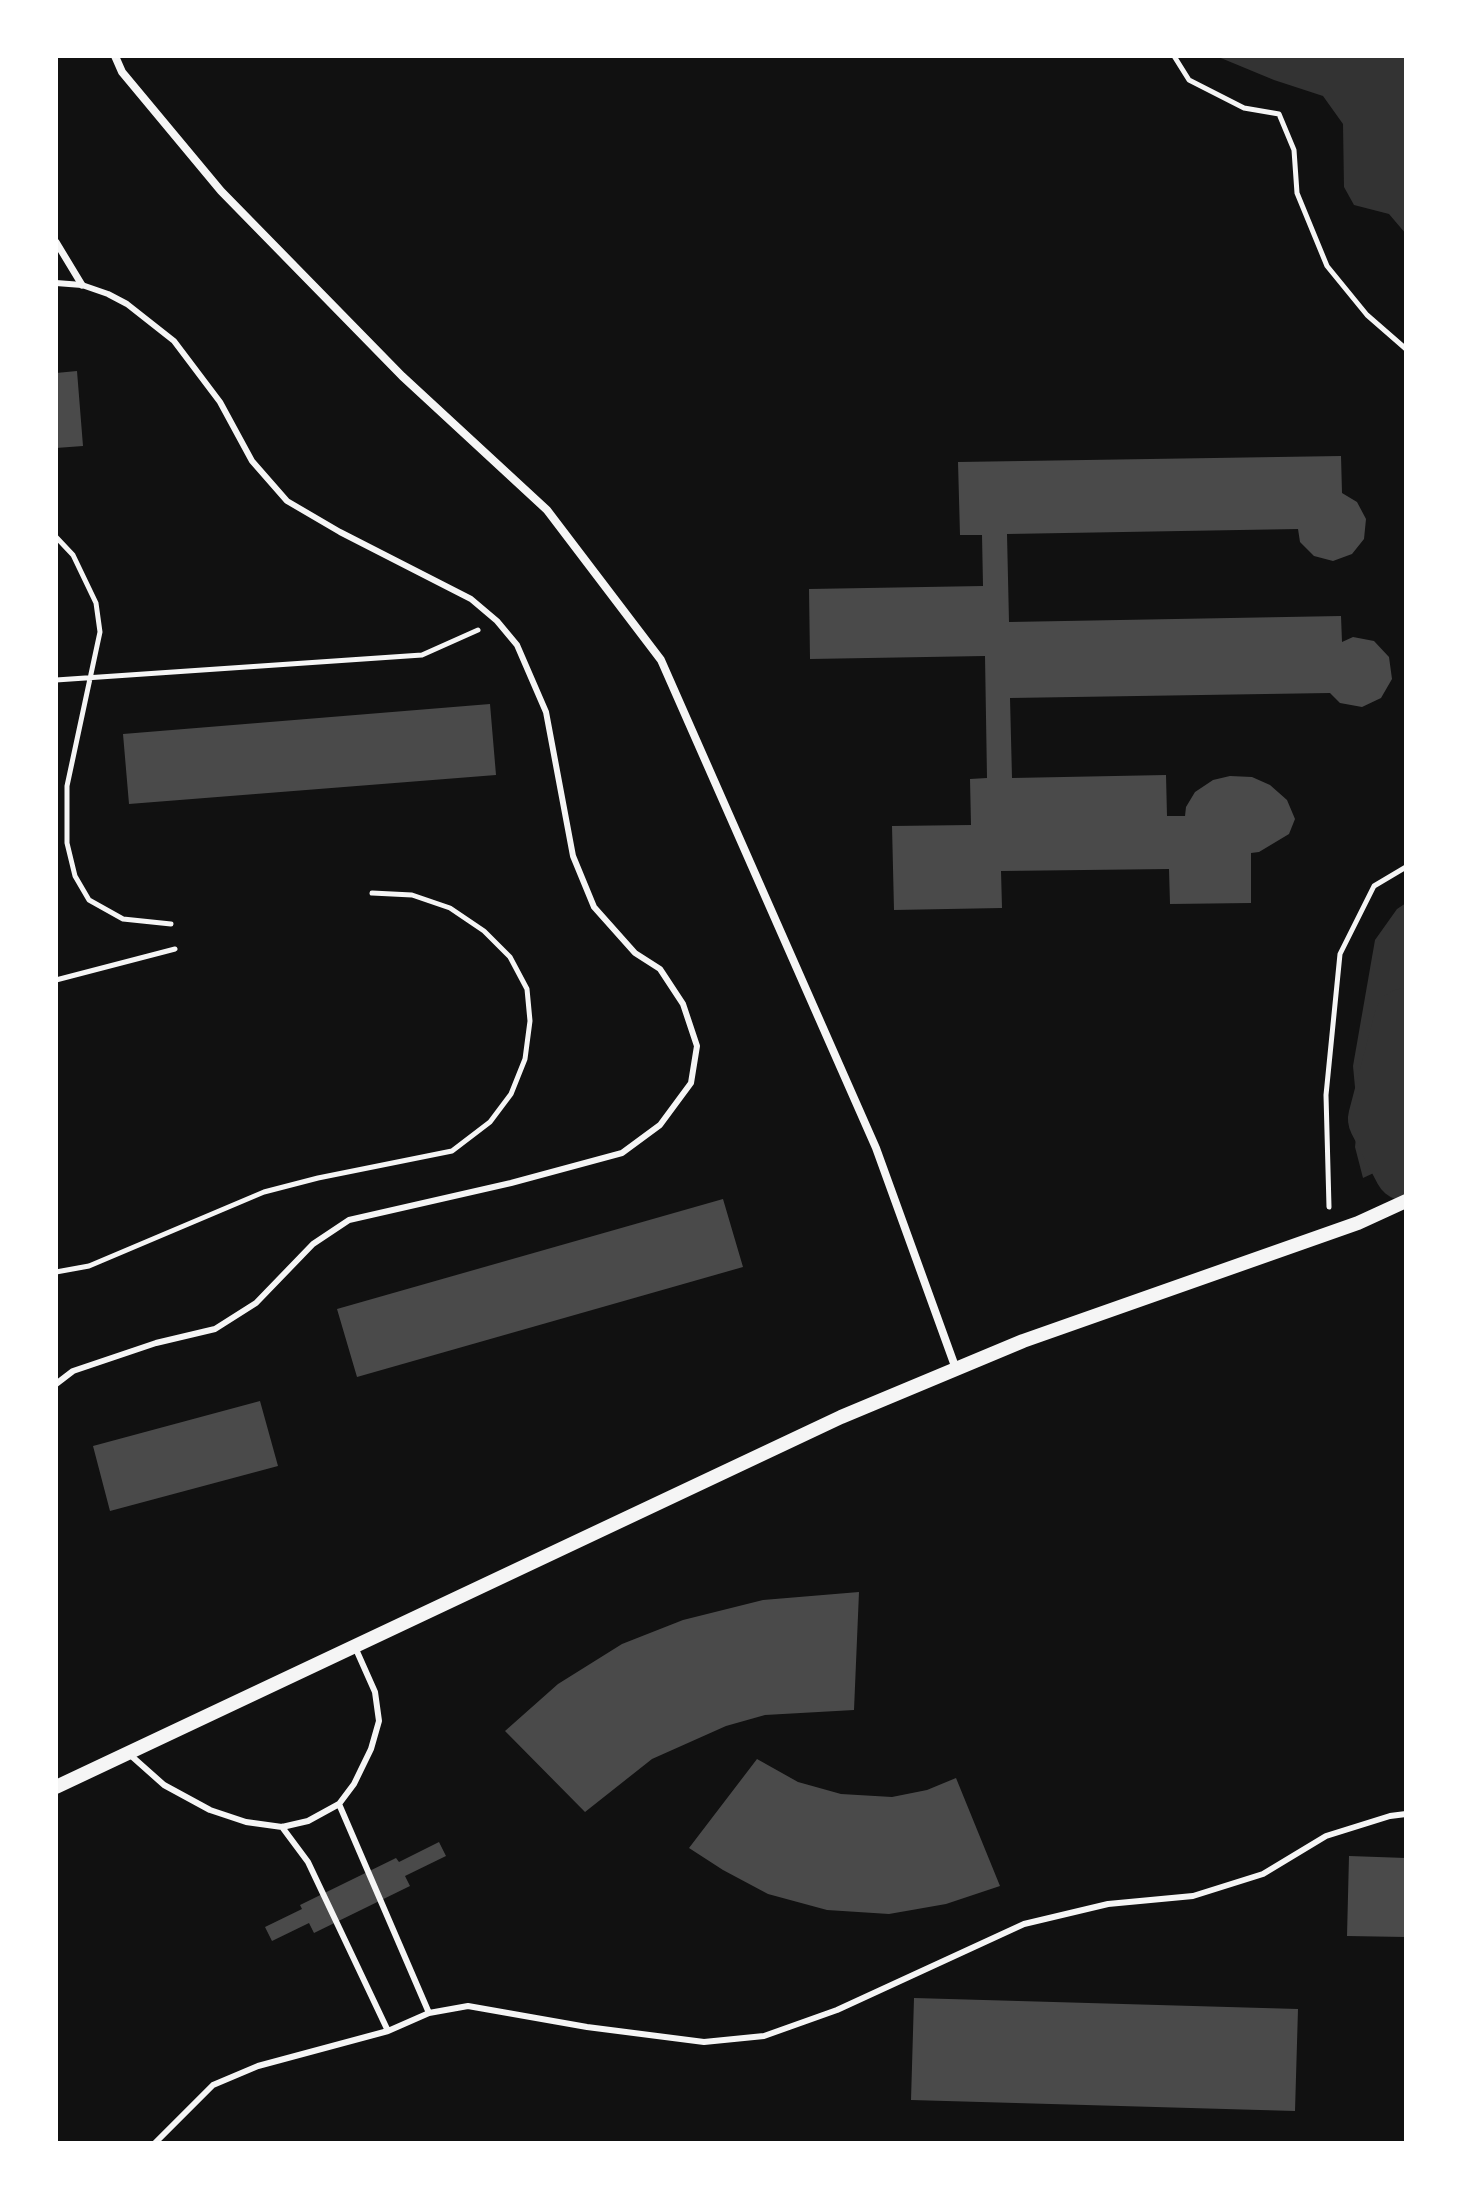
<!DOCTYPE html>
<style>
body{margin:0}
#map{position:relative;width:1462px;height:2199px;overflow:hidden;background:#111;font-family:"Source Serif 4",serif}
canvas{display:block}
.frame{position:absolute;inset:0;border:58px solid #fff;pointer-events:none}
</style>
<div id="map">
<canvas width="1462" height="2199"></canvas>
<div class="frame"></div>
</div>
<script>
const context = document.querySelector('canvas').getContext('2d');
context.lineJoin = 'round';
function paint(path, color) { context.fillStyle = color; context.fill(path, 'evenodd'); }
const poly = rows => new Path2D(rows.map(r => 'M' + r).join(''));
function strokePath(path, color, width, dash) { context.strokeStyle = color; context.lineWidth = width; context.lineCap = dash ? 'butt' : 'round'; context.setLineDash(dash || []); context.stroke(path); }
const water = poly([
 [1216,56,1406,56,1406,234,1389,214,1354,205,1344,187,1343,124,1323,96,1274,80],
 [1406,903,1406,1158,1363,1178,1355,1147,1358,1119,1353,1066,1375,940,1397,909]
]);
const river = poly([
 [1406,1020,1380,1119,1406,1169]
]);
const building = poly([
 [77,371,83,446,56,448,56,373],
 [1341,456,1342,493,1357,502,1366,519,1364,539,1352,554,1333,561,1314,556,1300,542,1298,529,1007,534,1009,622,1341,616,1342,642,1353,637,1374,641,1389,657,1392,679,1381,698,1362,707,1340,703,1330,693,1010,698,1012,778,1166,775,1167,816,1185,816,1186,807,1195,792,1213,780,1230,776,1252,777,1270,785,1287,800,1295,819,1289,834,1259,852,1251,853,1251,903,1170,904,1169,869,1001,871,1002,908,894,910,892,826,971,825,970,779,987,778,985,656,810,659,809,589,983,586,982,535,960,535,958,462],
 [490,704,496,775,129,804,123,734],
 [723,1199,743,1267,357,1377,337,1309],
 [260,1401,278,1466,110,1511,93,1446],
 [859,1592,854,1710,765,1715,726,1726,652,1759,585,1812,505,1731,558,1684,622,1644,683,1620,763,1600],
 [757,1759,798,1782,841,1794,892,1797,927,1790,956,1778,1000,1886,946,1904,889,1914,827,1910,768,1894,723,1870,689,1848],
 [439,1842,446,1856,405,1876,410,1886,314,1933,309,1923,272,1941,265,1927,302,1909,300,1905,396,1858,399,1862],
 [1349,1856,1406,1858,1406,1937,1347,1936],
 [914,1998,1298,2009,1295,2111,911,2100]
]);
const path = poly([
 [1174,56,1189,80,1244,108,1279,114,1294,150,1297,193,1327,266,1367,315,1406,349],
 [56,537,73,555,96,603,100,632,67,786,67,843,75,876,89,900,123,919,171,924],
 [56,680,422,655,478,630],
 [56,980,175,949],
 [1329,1207,1326,1095,1340,954,1374,886,1406,867],
 [56,1272,89,1266,264,1192,318,1178,452,1151,490,1122,511,1094,525,1059,530,1021,527,989,510,957,484,931,450,908,412,895,372,893]
]);
const service = poly([
 [56,283,82,285,108,294,127,304,174,341,220,402,252,461,287,501,340,532,471,599,497,621,517,645,546,712,573,856,594,907,635,953,660,969,683,1004,697,1046,691,1083,660,1125,622,1153,511,1183,349,1220,313,1244,256,1303,215,1329,156,1343,73,1371,56,1384],
 [128,1753,164,1785,210,1810,246,1822,282,1827,308,1821,339,1804,354,1784,371,1749,379,1721,375,1692,355,1647],
 [339,1804,429,2013],
 [282,1827,308,1862,388,2031],
 [155,2143,213,2085,258,2066,388,2031,429,2013,468,2006,587,2027,704,2042,764,2036,837,2010,1024,1924,1108,1904,1193,1896,1263,1874,1326,1836,1390,1816,1406,1814]
]);
const pedestrian = poly([
 [56,242,82,285]
]);
const minor = poly([
 [115,56,122,72,221,191,402,376,547,510,661,660,876,1148,956,1369]
]);
const tertiary = poly([
 [56,1787,841,1417,1023,1341,1358,1223,1406,1201]
]);
paint(water, '#333');
strokePath(river, '#333', 64);
paint(building, '#4a4a4a');
strokePath(path, '#f5f5f5', 5);
strokePath(service, '#f5f5f5', 6);
strokePath(pedestrian, '#f5f5f5', 7);
strokePath(minor, '#f5f5f5', 8);
strokePath(tertiary, '#f5f5f5', 14);
</script>
